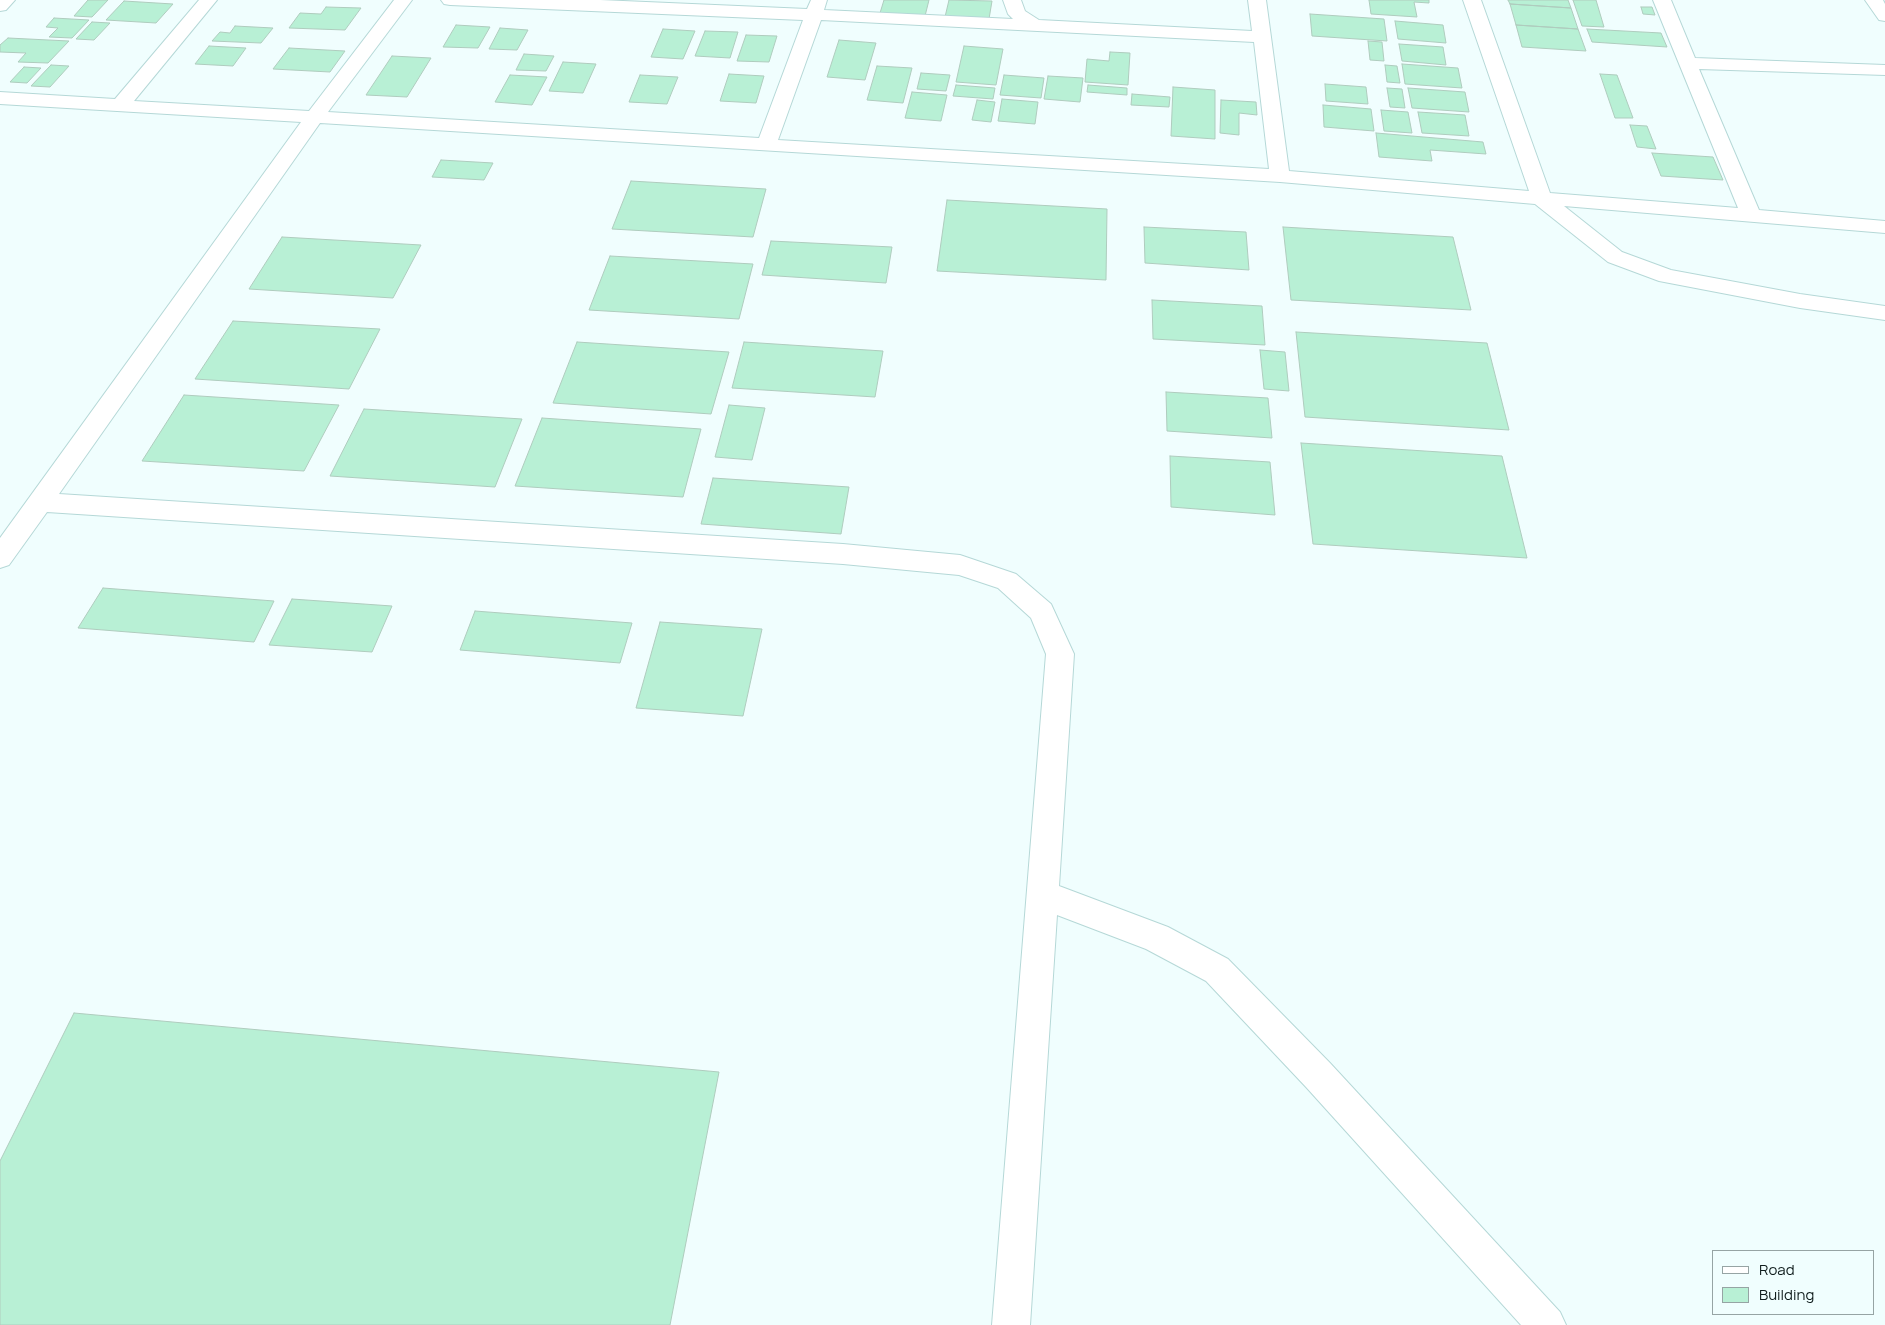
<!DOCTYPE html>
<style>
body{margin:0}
#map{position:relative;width:1885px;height:1325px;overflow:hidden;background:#f0fefe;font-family:Manrope,sans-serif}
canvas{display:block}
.legend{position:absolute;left:1712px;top:1250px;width:162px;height:65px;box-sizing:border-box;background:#f0fefe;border:1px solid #96a4a4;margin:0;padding:6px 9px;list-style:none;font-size:15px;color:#101d1d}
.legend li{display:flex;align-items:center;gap:10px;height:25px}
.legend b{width:25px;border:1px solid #96a4a4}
</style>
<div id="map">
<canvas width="1885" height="1325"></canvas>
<ul class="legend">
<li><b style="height:6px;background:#fff"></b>Road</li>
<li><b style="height:14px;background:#b8f0d5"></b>Building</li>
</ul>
</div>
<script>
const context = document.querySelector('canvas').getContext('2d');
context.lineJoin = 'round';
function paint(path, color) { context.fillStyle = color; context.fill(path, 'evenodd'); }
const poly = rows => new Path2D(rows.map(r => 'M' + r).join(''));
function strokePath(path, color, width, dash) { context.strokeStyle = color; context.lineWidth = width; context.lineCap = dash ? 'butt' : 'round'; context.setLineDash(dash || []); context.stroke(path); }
const building = poly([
 [88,0,108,0,92,17,74,16,88,0],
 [884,0,929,0,925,16,880,13,884,0],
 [949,0,992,1,989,19,945,17,949,0],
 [1369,0,1429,0,1429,3,1414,2,1417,17,1371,14,1369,0],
 [1508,0,1568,0,1571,8,1510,4,1508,0],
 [1573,0,1596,0,1604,27,1582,26,1573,0],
 [124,1,173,4,156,23,106,20,124,1],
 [1510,4,1571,8,1578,29,1516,25,1510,4],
 [326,7,361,8,345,30,289,28,300,13,321,14,326,7],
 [1641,7,1652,7,1655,15,1643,14,1641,7],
 [1310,14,1384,19,1387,41,1312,36,1310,14],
 [54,18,89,20,72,38,49,37,58,28,46,27,54,18],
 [1395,21,1443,25,1446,43,1398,39,1395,21],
 [92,22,110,23,94,40,76,39,92,22],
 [456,25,490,27,478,48,443,47,456,25],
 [1516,25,1578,29,1586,51,1522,47,1516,25],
 [235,26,273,28,261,43,212,41,220,32,230,33,235,26],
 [500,28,528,30,517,50,489,49,500,28],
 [663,29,695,31,683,59,651,57,663,29],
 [1587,29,1661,33,1667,47,1592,42,1587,29],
 [705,31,738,32,730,58,695,56,705,31],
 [746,35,777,36,769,62,737,61,746,35],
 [8,38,69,41,48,63,18,62,26,53,0,52,0,45,8,38],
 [839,40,876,43,865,80,827,77,839,40],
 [1368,41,1382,42,1384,61,1370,60,1368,41],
 [1399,44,1443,47,1446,65,1402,61,1399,44],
 [209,46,246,48,233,66,195,64,209,46],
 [964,46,1003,49,996,85,956,82,964,46],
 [289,48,345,51,330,72,273,69,289,48],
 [1110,52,1130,53,1128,85,1085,82,1087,59,1109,61,1110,52],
 [524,54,554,56,546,71,516,70,524,54],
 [392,56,431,58,407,97,366,95,392,56],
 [563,62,596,64,583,93,549,91,563,62],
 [1402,64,1458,68,1462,88,1405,84,1402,64],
 [51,65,69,66,50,87,31,86,51,65],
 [1385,65,1397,66,1400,83,1387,82,1385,65],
 [877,66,912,68,903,103,867,100,877,66],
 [24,67,41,68,27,83,10,82,24,67],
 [921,73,950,75,946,91,917,89,921,73],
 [729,74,764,76,756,103,720,101,729,74],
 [1600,74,1617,75,1633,118,1615,118,1600,74],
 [510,75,547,77,532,105,495,102,510,75],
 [640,75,678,77,667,104,629,102,640,75],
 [1004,75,1044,78,1041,98,1000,95,1004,75],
 [1048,76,1083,78,1080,102,1044,99,1048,76],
 [1325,84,1366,87,1368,104,1326,101,1325,84],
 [956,85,995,88,993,99,953,96,956,85],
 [1088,85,1127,88,1127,95,1087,92,1088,85],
 [1173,87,1215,90,1215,139,1171,136,1173,87],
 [1387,88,1402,89,1405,108,1390,107,1387,88],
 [1408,88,1465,92,1469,112,1412,108,1408,88],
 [912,92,947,95,941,121,905,118,912,92],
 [1132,94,1170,97,1169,107,1131,105,1132,94],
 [1002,99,1038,102,1035,124,998,121,1002,99],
 [977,100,995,102,991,122,972,120,977,100],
 [1221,100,1256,102,1257,115,1239,113,1239,135,1220,133,1221,100],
 [1323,105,1371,109,1374,131,1324,127,1323,105],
 [1381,110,1408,112,1412,133,1384,131,1381,110],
 [1418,112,1465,115,1469,136,1422,133,1418,112],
 [1630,125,1647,126,1656,149,1637,147,1630,125],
 [1376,133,1483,142,1486,154,1430,150,1432,161,1379,157,1376,133],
 [1652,153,1713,157,1723,180,1661,176,1652,153],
 [441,160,493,163,484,180,432,177,441,160],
 [631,181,766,189,753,237,612,229,631,181],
 [947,200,1107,209,1106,280,937,271,947,200],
 [1144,227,1246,232,1249,270,1145,263,1144,227],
 [1283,227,1453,237,1471,310,1291,300,1283,227],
 [282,237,421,245,393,298,249,289,282,237],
 [771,241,892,247,886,283,762,275,771,241],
 [610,256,753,264,739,319,589,310,610,256],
 [1152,300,1262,306,1265,345,1153,339,1152,300],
 [233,321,380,329,349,389,195,379,233,321],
 [1296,332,1487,343,1509,430,1305,417,1296,332],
 [577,342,729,352,711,414,553,403,577,342],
 [744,342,883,351,875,397,732,388,744,342],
 [1260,350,1285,352,1289,391,1264,389,1260,350],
 [1166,392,1268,398,1272,438,1167,431,1166,392],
 [184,395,339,405,304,471,142,461,184,395],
 [729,405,765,408,752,460,715,457,729,405],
 [364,409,522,419,495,487,330,476,364,409],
 [542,418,701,429,683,497,515,486,542,418],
 [1301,443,1502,456,1527,558,1313,544,1301,443],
 [1170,456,1270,462,1275,515,1171,507,1170,456],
 [713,478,849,487,841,534,701,524,713,478],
 [103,588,274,601,254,642,78,628,103,588],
 [292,599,392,606,372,652,269,645,292,599],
 [475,611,632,623,620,663,460,650,475,611],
 [660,622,762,629,743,716,636,708,660,622],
 [74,1013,719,1072,670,1325,0,1325,0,1161,74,1013]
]);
const minor = poly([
 [0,0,15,0,6,10,0,11,0,0],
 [199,0,217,0,134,101,309,111,394,0,412,0,328,112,759,138,803,20,450,5,444,4,441,0,600,0,807,9,811,0,827,0,824,10,1013,19,1008,14,1003,0,1021,0,1025,11,1039,20,1252,31,1248,0,1266,0,1289,171,1529,191,1463,0,1481,0,1550,193,1738,208,1653,0,1671,0,1695,58,1885,65,1885,75,1699,69,1759,210,1885,221,1885,233,1564,206,1622,252,1671,270,1800,294,1885,306,1885,320,1800,308,1659,281,1608,262,1535,204,1280,182,320,123,59,494,843,544,960,555,1016,574,1051,604,1074,654,1059,886,1168,927,1228,959,1330,1063,1560,1312,1566,1325,1521,1325,1306,1087,1206,981,1146,949,1057,915,1030,1325,992,1325,1046,654,1031,618,998,588,959,575,843,564,47,512,9,565,0,568,0,538,301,122,0,104,0,92,115,99,199,0],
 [821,20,1254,42,1269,169,778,140,821,20],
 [1865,0,1883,0,1885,4,1885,21,1879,20,1865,0]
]);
paint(building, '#b8f0d5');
strokePath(building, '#afccbe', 1);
strokePath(minor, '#b5d8d7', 2);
paint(minor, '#fff');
</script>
